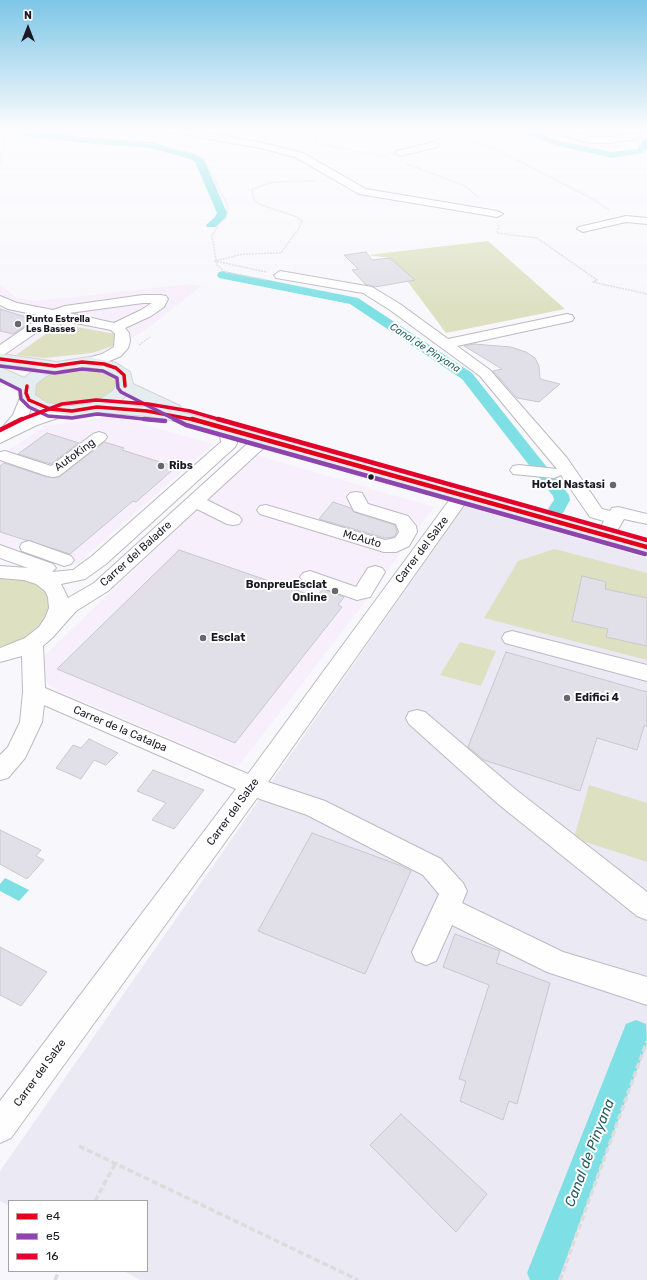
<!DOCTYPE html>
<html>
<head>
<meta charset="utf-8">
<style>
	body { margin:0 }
	#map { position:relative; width:647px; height:1280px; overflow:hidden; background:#f8f8fc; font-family:Rubik,sans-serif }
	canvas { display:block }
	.legend { position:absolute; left:8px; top:1200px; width:140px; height:72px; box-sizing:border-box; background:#fff; border:1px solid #a4a3a7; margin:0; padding:5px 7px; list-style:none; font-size:12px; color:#1b1923 }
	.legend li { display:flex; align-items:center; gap:8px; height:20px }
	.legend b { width:20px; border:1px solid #a4a3a7 }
	.north { position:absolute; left:8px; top:8px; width:40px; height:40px; -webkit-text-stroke:3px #fff; paint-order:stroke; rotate:0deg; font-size:11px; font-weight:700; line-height:16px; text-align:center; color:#1b1923 }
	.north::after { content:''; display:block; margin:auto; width:14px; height:18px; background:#1b1923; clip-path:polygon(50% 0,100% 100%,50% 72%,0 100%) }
</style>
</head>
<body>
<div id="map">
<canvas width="647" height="1280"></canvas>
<ul class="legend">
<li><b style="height:5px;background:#e2001a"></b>e4</li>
<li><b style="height:5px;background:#8e44ad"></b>e5</li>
<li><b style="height:5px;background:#e4002b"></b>16</li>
</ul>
<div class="north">N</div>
</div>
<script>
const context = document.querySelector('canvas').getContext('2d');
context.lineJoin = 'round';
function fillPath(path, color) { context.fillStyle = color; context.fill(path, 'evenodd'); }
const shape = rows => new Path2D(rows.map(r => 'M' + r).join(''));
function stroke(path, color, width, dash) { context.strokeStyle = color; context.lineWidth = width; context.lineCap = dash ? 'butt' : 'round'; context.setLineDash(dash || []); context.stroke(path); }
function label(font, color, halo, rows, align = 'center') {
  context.font = font + ' Rubik,sans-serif'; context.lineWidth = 4; context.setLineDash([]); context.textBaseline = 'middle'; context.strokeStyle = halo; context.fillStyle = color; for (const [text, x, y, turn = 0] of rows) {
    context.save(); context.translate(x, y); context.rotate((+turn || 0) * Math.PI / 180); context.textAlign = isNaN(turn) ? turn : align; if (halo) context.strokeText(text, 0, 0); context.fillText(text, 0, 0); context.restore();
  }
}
fillPath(shape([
	[0,284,15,297,36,301,190,284,202,286,144,331,103,354,43,362,0,354],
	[114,416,213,444,76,565,60,565,0,543,0,456,45,426],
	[256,455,434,507,358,611,238,767,58,691,51,687,41,676,42,661,46,654,60,640]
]), '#f7effb');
fillPath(shape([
	[464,506,647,558,647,1280,140,1280,124,1271,147,1271,147,1201,9,1201,9,1206,0,1201,0,1171]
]), '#ebe9f3');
fillPath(shape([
	[488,241,565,309,446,333,390,258,368,255],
	[60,324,116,334,116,345,92,353,44,358,16,355],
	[84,366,110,371,118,379,116,390,95,403,63,407,44,403,35,394,35,384,46,375,63,368],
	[554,549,647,573,647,660,484,618,518,561],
	[0,578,16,578,34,582,41,587,49,598,49,612,40,627,23,639,0,647],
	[460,642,496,651,481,686,440,675],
	[589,785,647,803,647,862,574,838]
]), '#dde1c1');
fillPath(shape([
	[5,878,29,890,19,901,0,891,0,884]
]), '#7ee0e4');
fillPath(shape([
	[4,129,21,129,83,137,151,142,196,155,204,160,227,213,225,219,215,227,207,227,206,225,215,217,217,213,195,162,190,159,150,148,83,143,25,136,4,129],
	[512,129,526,129,560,141,612,152,637,149,644,139,647,138,647,148,643,153,612,158,555,145,512,129],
	[223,271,358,298,472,373,569,495,570,500,563,513,557,514,551,513,548,509,554,500,553,496,462,379,350,304,219,278,217,275,219,272,223,271],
	[636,1020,646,1024,647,1043,561,1273,558,1280,530,1280,527,1273,622,1034,626,1024,636,1020]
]), '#7ee0e4');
const building = shape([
	[366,252,372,260,390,258,415,280,375,287,365,284,352,270,358,269,344,255,366,252],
	[0,309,19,315,36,319,13,334,0,331,0,309],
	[474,344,511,347,526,352,535,358,539,366,540,379,560,384,539,402,517,398,493,371,502,369,464,346,474,344],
	[47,433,79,443,51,464,18,454,47,433],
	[104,442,124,448,122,450,176,467,136,502,133,501,70,554,0,532,0,466,4,463,47,477,59,477,104,442],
	[333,502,351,508,354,512,395,525,397,532,394,537,385,538,319,519,333,502],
	[179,550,316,597,323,589,344,597,338,605,342,607,235,743,57,669,179,550],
	[582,576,606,582,605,589,647,598,647,646,606,637,608,629,572,621,582,576],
	[506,652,647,692,647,726,644,726,637,750,597,738,580,791,484,760,468,747,506,652],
	[89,739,118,753,106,765,94,760,81,779,56,768,73,745,81,748,89,739],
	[153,770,204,790,174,829,152,820,166,803,137,791,153,770],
	[0,830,41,850,36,856,44,860,27,879,0,864,0,830],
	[312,833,399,865,411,871,365,974,258,931,312,833],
	[455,934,500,951,496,963,550,983,517,1104,509,1101,503,1120,460,1101,466,1081,459,1079,489,985,443,967,455,934],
	[0,947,47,972,21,1006,0,995,0,947],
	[401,1114,487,1194,456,1232,370,1145,401,1114]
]);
fillPath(building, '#e1e0e8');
stroke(building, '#c9c8cf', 1);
const minor = shape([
	[165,129,187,129,263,143,303,153,366,189,497,211,503,214,497,217,359,194,295,157,260,148,169,132,165,129],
	[542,129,558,129,589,137,610,137,636,133,641,136,636,139,610,143,589,143,542,129],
	[434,142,439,145,437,147,400,156,395,153,396,151,434,142],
	[626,216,647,218,647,224,626,222,583,232,577,229,579,227,626,216],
	[280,271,372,287,400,304,448,339,567,314,572,315,574,318,572,321,457,346,490,370,567,458,602,509,610,511,612,508,618,507,647,514,647,524,624,519,617,531,610,533,603,531,601,527,604,521,590,517,561,475,554,478,513,474,510,470,513,466,519,465,557,469,480,376,390,310,363,293,276,278,274,275,280,271],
	[143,295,161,295,166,296,168,299,164,307,151,316,125,328,129,333,130,341,128,348,121,356,112,360,89,366,84,365,82,362,84,359,102,354,114,347,115,334,111,330,56,319,5,354,0,355,0,345,42,316,8,309,0,305,0,296,17,303,53,310,65,306,143,295],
	[143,303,152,303,141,310,114,323,69,313,143,303],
	[27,391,32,393,35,396,28,418,64,406,70,408,72,411,70,414,37,425,0,443,0,430,13,415,22,393,27,391],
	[227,424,233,426,235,429,237,443,235,447,106,564,85,579,61,584,68,598,94,583,246,445,259,439,271,437,277,439,279,442,277,445,264,448,258,453,207,500,239,516,242,520,239,524,233,525,227,524,197,509,108,591,76,611,53,637,43,646,45,688,248,774,456,491,462,490,468,491,471,495,268,782,325,801,441,859,463,883,467,891,462,903,563,952,647,977,647,1005,547,972,452,925,436,961,426,965,416,961,412,952,439,894,423,875,307,815,257,798,11,1138,0,1143,0,1101,236,789,44,705,42,722,25,758,8,778,0,780,0,755,8,747,20,722,23,692,22,656,0,662,0,648,25,638,39,627,45,618,49,608,48,597,45,591,36,584,24,580,0,578,0,566,28,568,0,558,0,545,53,564,56,568,52,572,73,570,92,556,221,442,219,429,221,426,227,424],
	[99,432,105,434,107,437,105,440,59,476,53,477,47,476,0,460,0,452,5,451,51,466,93,434,99,432],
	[356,492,362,493,368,504,408,516,416,526,417,532,409,546,396,552,384,552,260,514,257,510,260,506,266,505,385,540,395,538,399,532,396,524,354,511,347,497,350,493,356,492],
	[29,541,71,556,74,560,71,564,64,566,22,551,20,547,22,543,29,541],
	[375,566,382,568,385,572,370,597,357,600,303,581,300,577,303,573,310,571,356,587,368,568,375,566],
	[512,631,647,665,647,681,505,643,502,638,505,633,512,631],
	[417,710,425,712,515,789,647,892,647,920,637,916,497,803,409,724,406,718,409,712,417,710]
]);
const major = shape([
	[0,354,57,362,89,357,116,363,130,372,133,384,180,406,182,410,181,412,647,541,647,553,187,423,147,416,97,412,72,416,37,410,27,405,21,399,19,396,19,388,0,378,0,367,24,378,37,368,0,364,0,354],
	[89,367,106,370,117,377,118,382,113,391,93,403,72,406,47,403,35,395,36,384,48,375,64,369,89,367],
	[128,394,156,408,117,404,128,394]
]);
stroke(minor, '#bbbac1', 2);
stroke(major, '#d4d3d7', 2);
stroke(shape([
	[21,129,146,143,192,153,203,158,227,204,227,216,218,225,212,236,217,265,225,272,267,280],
	[337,129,314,140,316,143,387,157],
	[0,134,4,137,5,143,0,163],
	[446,141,460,137,496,149,593,199,609,210],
	[407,164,465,186,479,198],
	[499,225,497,233,537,238,597,280,593,282,647,294],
	[266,272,215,261,243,254,281,253,299,228,302,221,297,217,259,204,254,200,252,189,273,182,317,181],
	[139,345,150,337]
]), '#dcdcdd', 1.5, [2, 1]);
stroke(shape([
	[79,1146,358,1280],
	[95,1201,115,1164],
	[55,1280,59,1271],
	[560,1280,647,1041]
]), '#dcdcdd', 3.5, [6, 3]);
fillPath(minor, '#fefeff');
fillPath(major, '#e5edf0');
stroke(shape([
	[0,359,55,366,82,362,104,364,116,368,124,375,125,386],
	[27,386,26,393,29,400,50,409,72,411,97,407,147,411,195,420]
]), '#e2001a', 3.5);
stroke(shape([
	[192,419,647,547]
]), '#e2001a', 4.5);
stroke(shape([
	[0,366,55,373,82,369,103,371,117,378,118,388,121,392,176,420],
	[0,380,20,390,21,399,29,407,48,416,72,418,97,414,153,420]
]), '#8e44ad', 3.5);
stroke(shape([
	[144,419,165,421],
	[174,419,186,425,645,554]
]), '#8e44ad', 4.5);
stroke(shape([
	[20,420,62,404,96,400,148,404,190,411,221,420]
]), '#e4002b', 3.5);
stroke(shape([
	[218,419,647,540],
	[0,430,22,419]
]), '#e4002b', 4.5);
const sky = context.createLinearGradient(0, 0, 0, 308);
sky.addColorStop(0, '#7dc6e6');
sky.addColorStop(0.42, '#fcfcfe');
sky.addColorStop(1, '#fcfcfe00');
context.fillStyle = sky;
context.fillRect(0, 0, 647, 308);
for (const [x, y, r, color] of [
	[18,324,4,"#68676f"],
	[161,466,4,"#68676f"],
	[371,477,3.5,"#1b1923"],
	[613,485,4,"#68676f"],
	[335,591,4,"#68676f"],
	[203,638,4,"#68676f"],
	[567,698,4,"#68676f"]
]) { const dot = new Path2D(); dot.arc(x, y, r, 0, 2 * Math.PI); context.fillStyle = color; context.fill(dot); stroke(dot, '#fff', 1.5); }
label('bold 9px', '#1b1923', '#fff', [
	["Punto Estrella",26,319],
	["Les Basses",26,329]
], 'left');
label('italic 10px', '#275f61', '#fff', [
	["Canal de Pinyana",425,348,33]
]);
label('11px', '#1b1923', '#fff', [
	["AutoKing",75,455,-36],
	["McAuto",362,539,16],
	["Carrer del Salze",422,550,-53],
	["Carrer del Baladre",136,554,-42],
	["Carrer de la Catalpa",120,729,23],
	["Carrer del Salze",233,812,-54],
	["Carrer del Salze",40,1073,-54]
]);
label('bold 11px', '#1b1923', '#fff', [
	["Ribs",169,466],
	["Hotel Nastasi",605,485,"right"],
	["BonpreuEsclat",327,585,"right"],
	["Online",327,598,"right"],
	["Esclat",211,638],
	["Edifici 4",575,698]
], 'left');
label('italic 14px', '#275f61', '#fff', [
	["Canal de Pinyana",590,1153,-69]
]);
</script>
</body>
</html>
